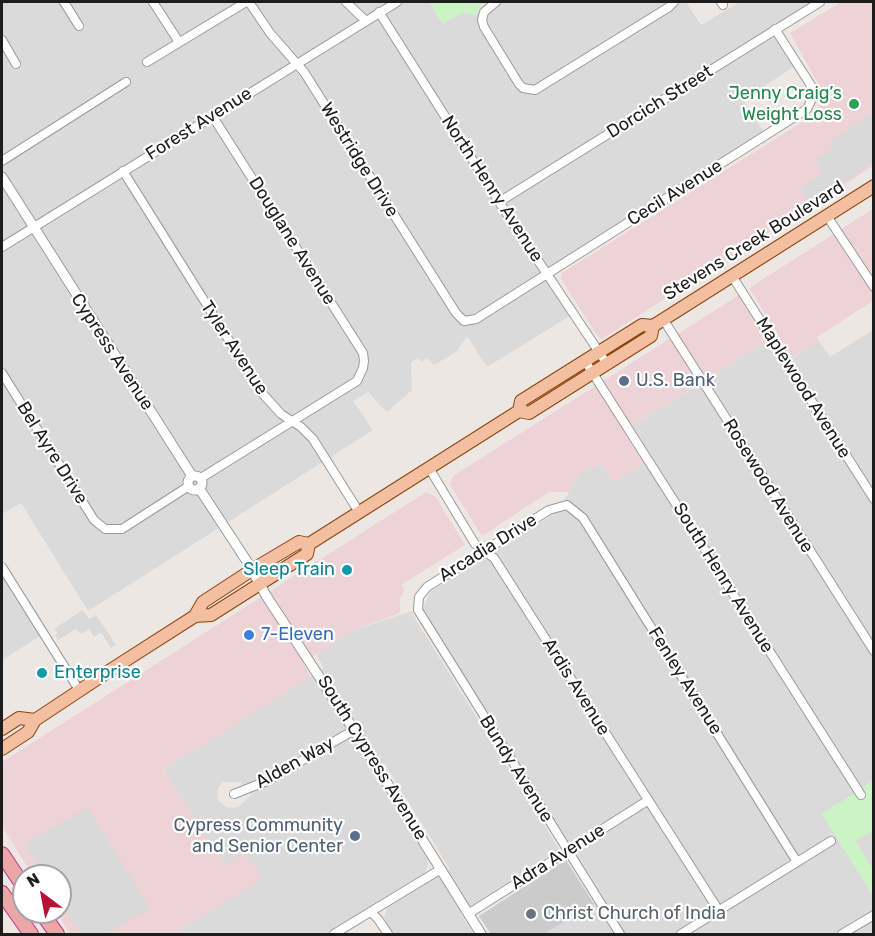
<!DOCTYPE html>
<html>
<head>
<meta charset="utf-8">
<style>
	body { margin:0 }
	#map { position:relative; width:875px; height:936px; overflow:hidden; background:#ede7e3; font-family:Rubik,sans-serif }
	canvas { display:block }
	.frame { position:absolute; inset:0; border:3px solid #1d1d1d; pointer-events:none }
	.north { position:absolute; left:12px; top:864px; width:60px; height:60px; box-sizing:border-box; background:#fff; border:2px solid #a5a5a5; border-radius:50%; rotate:328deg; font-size:16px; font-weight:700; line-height:24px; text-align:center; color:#1d1d1d }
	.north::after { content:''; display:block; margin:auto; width:21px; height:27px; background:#b91035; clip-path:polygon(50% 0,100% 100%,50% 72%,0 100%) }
</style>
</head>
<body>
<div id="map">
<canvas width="875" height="936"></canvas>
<div class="frame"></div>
<div class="north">N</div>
</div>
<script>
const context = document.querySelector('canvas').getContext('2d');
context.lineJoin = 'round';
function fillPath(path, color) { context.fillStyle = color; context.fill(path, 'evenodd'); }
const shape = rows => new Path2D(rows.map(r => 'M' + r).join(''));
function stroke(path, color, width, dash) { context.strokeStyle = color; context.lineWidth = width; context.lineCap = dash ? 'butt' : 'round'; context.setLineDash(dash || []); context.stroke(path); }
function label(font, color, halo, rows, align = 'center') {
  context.font = font + ' Rubik,sans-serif'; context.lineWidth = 4.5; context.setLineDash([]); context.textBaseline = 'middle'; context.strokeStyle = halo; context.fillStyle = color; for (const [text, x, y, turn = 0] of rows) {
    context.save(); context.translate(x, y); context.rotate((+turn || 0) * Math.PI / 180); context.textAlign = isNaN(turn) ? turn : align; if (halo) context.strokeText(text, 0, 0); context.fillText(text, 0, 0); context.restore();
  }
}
fillPath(shape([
	[2,2,429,2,443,24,463,12,476,15,486,2,686,2,701,25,740,2,809,2,811,5,773,30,795,66,743,100,765,134,545,270,573,314,487,367,467,336,456,352,434,365,427,358,421,362,418,358,411,362,412,390,387,412,368,392,353,401,373,430,88,611,21,503,2,514],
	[873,330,873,782,822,814,873,895,873,934,544,934,604,897,425,614,423,608,430,592,557,512,582,471,602,465,614,483,653,458,632,425,707,380,767,340,782,363,819,341,830,357],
	[2,574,40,636,2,660],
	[412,611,414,617,559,849,460,913,474,934,393,934,384,919,387,908,450,869,384,763,372,772,428,859,426,872,325,934,173,934,262,879,224,865,163,770,324,668,316,654,354,630],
	[222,782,240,782,252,794,238,807,228,808,218,800,217,790],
	[873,830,873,870,855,841]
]), '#dbdada');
fillPath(shape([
	[841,2,873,2,873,166,602,339,598,337,561,279,562,273,815,114,820,102,817,82,790,33],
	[873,209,873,301,817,337,819,341,792,357,749,288],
	[739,295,767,340,707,380,623,430,644,464,614,483,602,465,582,471,569,492,549,492,482,536,450,485,453,476],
	[426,492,435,496,465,545,401,585,405,589,400,599,400,613,354,630,303,663,311,677,163,770,224,865,245,853,263,879,173,934,70,934,56,912,60,912,60,876,33,876,2,826,2,762]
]), '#edd3d8');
fillPath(shape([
	[566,860,594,904,544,934,491,934,479,916]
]), '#cbcbcb');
fillPath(shape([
	[429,2,486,2,479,8,476,15,463,12,443,24],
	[873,781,873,830,855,841,873,870,873,895,822,814]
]), '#caf4c3');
fillPath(shape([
	[873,113,873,163,810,204,800,188,824,173,816,160,834,147,831,140],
	[83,610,89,619,96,615,116,645,111,648,101,632,94,637,89,629,81,634,76,629,58,640,55,635,58,633,54,629],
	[87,807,150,908,107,934,80,934,60,902,60,876,44,876,25,845]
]), '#d9d9d9');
const minor = shape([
	[64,2,79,26],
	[153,2,179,42],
	[249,2,270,33,304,72,456,313,464,321,476,319,807,109,813,97,812,87,775,29],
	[346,2,366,21],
	[496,2,484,12,482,20,484,27,519,84,523,88,535,90,669,7,674,2],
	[721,2,723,5],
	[379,12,503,208,607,364],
	[2,40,16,64],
	[147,62,246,2],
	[2,161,126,82],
	[123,171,262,393,281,414,301,427,313,439,359,512],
	[499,202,820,2],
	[827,216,874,287],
	[2,247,397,2],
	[732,276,874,499],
	[663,319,874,651],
	[585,361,861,795],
	[2,373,94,520,105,529,122,529,189,486],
	[429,468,475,544,494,558,719,911],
	[201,478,357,381,363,368,364,361,363,353,213,117],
	[2,567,79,690],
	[234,794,267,781,354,730],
	[371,912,378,919,388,934],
	[468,914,647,801],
	[334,934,441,869],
	[620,934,418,610,419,597,427,587,549,510,567,505,583,518,797,862],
	[681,934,831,841],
	[842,934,874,915]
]);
const tertiary = shape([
	[2,177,192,476],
	'188 483a7 7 0 1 1 14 0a7 7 0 1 1-14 0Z',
	[199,488,246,560,267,597,354,730,481,934]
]);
const primary = shape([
	[519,411,529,413,605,365,651,336,653,326],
	[195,616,203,602,252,570,299,542,309,544,519,411,521,401,564,374,642,325,653,326,874,186],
	[2,729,19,718,35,720],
	[2,749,28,732,35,720,109,671,195,616,211,615,307,554,309,544]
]);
const trunk = shape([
	[2,854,24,887],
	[2,893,31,934],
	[41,912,57,934]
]);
stroke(minor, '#9a9a9a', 10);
stroke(tertiary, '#9a9a9a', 11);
stroke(primary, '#89440c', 14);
stroke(trunk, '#ca3187', 16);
stroke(minor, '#fff', 8);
stroke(tertiary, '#fff', 9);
stroke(primary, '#f4bea1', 12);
stroke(trunk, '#eaa7a8', 14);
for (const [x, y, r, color] of [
	[854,104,6,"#2e9e5b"],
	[624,381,6,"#5c6f8a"],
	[347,570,6,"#0f9aa8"],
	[249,635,6,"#3f7fe0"],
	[42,673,6,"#0f9aa8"],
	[355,836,6,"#5c6f8a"],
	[531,914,6,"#6b7280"]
]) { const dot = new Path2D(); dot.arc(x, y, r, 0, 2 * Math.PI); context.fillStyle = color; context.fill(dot); stroke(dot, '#fff', 2); }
label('18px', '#27864d', '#fff', [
	["Jenny Craig’s",842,94],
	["Weight Loss",842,115]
], 'right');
label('18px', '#1d1d1d', '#fff', [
	["Dorcich Street",660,102,-32],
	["Forest Avenue",199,124,-32],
	["Westridge Drive",359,160,58],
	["North Henry Avenue",492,189,57],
	["Cecil Avenue",675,193,-32],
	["Douglane Avenue",292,241,58],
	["Stevens Creek Boulevard",754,241,-32],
	["Tyler Avenue",234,348,57],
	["Cypress Avenue",112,352,57],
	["Maplewood Avenue",803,388,58],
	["Bel Ayre Drive",52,453,58],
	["Rosewood Avenue",768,486,58],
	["Arcadia Drive",488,548,-32],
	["South Henry Avenue",723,578,58],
	["Fenley Avenue",685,681,58],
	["Ardis Avenue",576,687,58],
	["South Cypress Avenue",372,758,58],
	["Alden Way",295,763,-29],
	["Bundy Avenue",516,769,58],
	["Adra Avenue",558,857,-32]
]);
label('18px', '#4e5e75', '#fff', [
	["U.S. Bank",636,381],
	["Cypress Community",343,826,"right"],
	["and Senior Center",343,847,"right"]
], 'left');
label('18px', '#0d838f', '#fff', [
	["Sleep Train",335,570],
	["Enterprise",54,673,"left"]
], 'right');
label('18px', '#366cbe', '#fff', [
	["7-Eleven",261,635]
], 'left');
label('18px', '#5b616d', '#fff', [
	["Christ Church of India",543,914]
], 'left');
</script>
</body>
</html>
